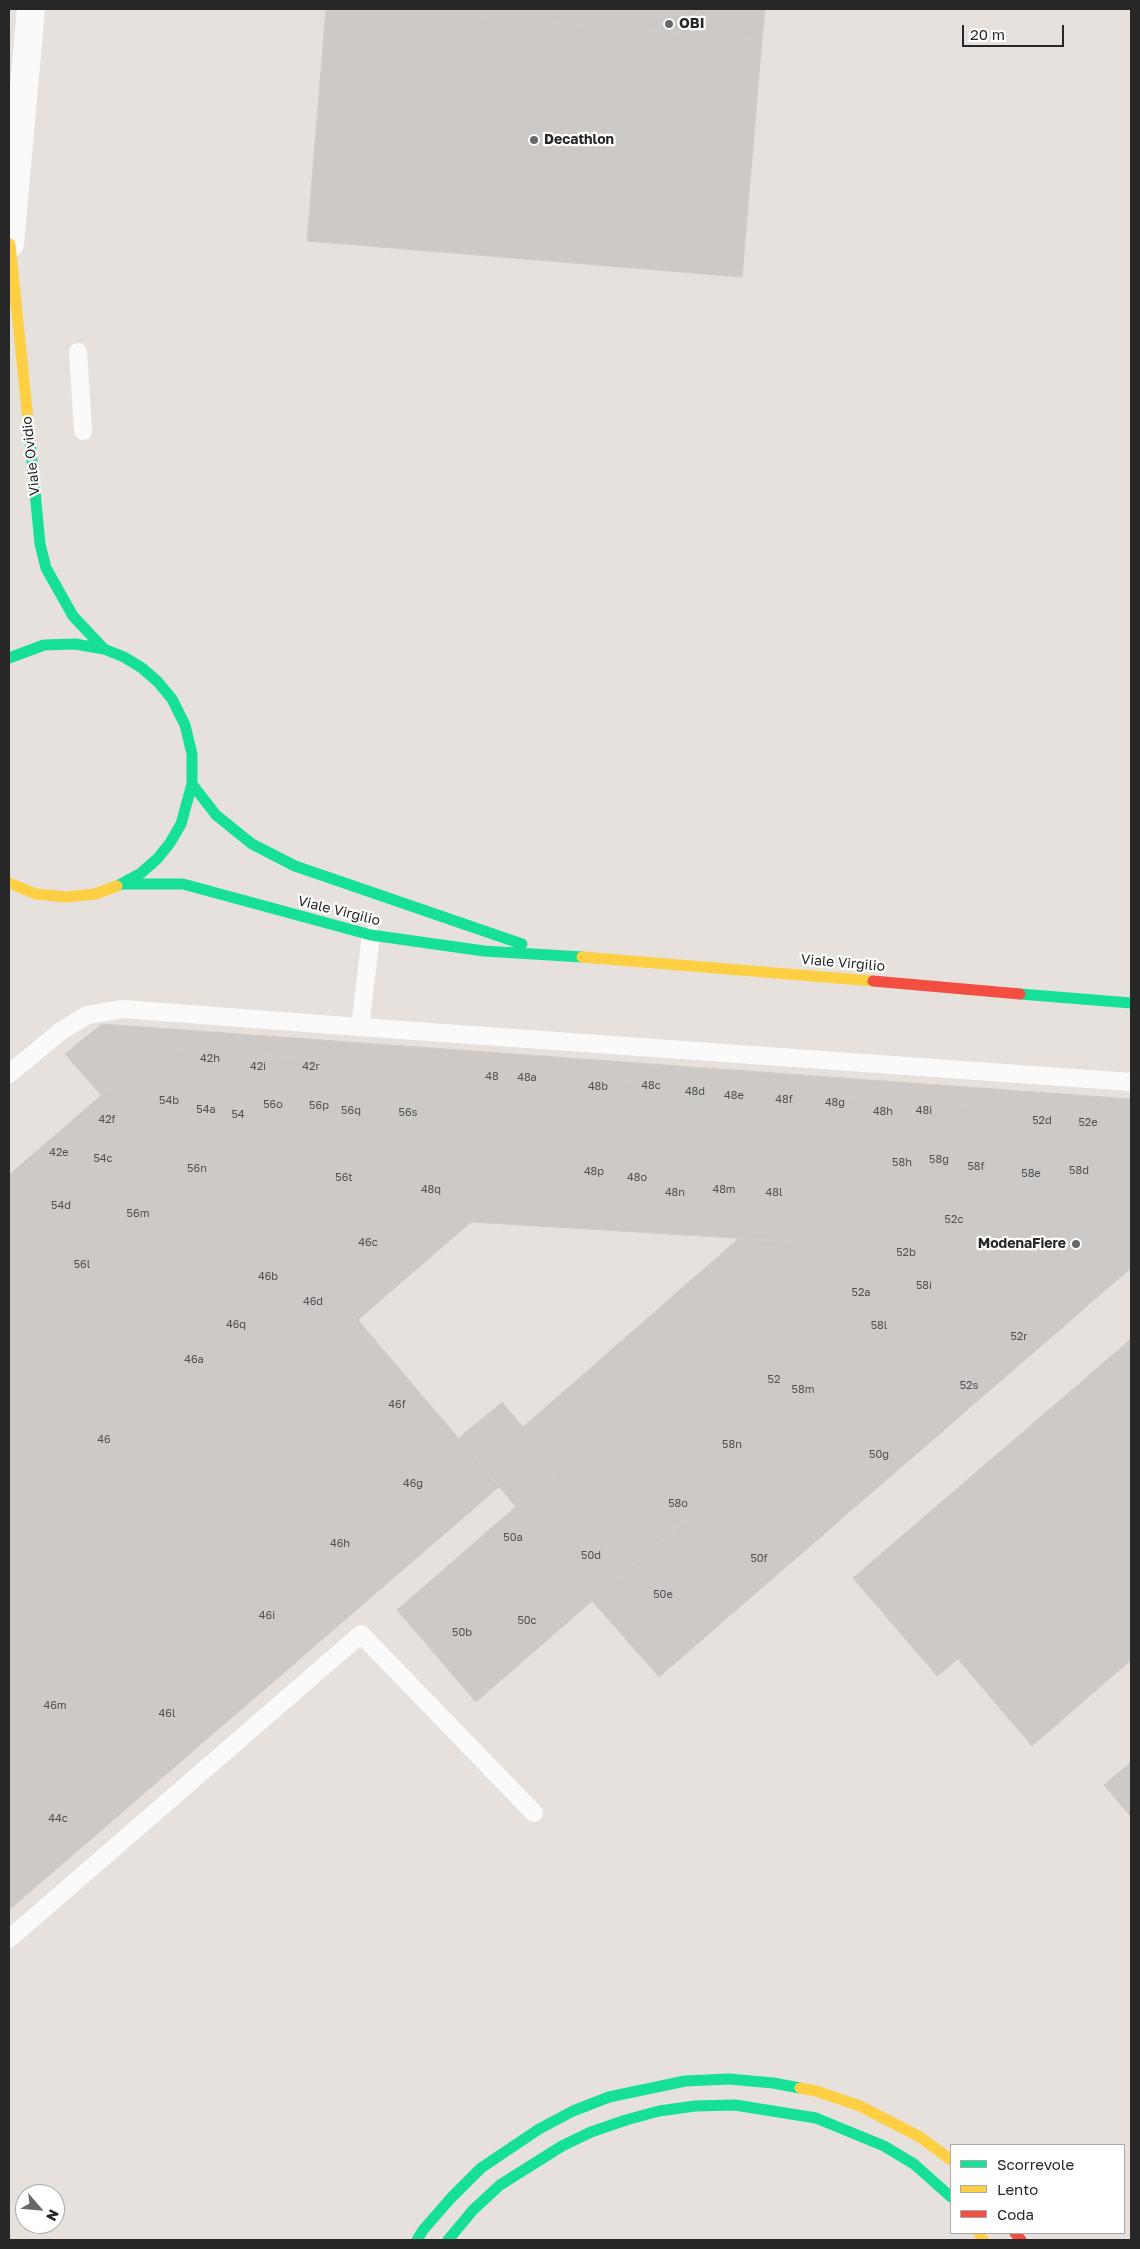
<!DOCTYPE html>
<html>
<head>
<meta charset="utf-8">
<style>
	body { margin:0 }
	#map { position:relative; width:1140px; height:2249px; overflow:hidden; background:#e6e1dc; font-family:"Golos Text",sans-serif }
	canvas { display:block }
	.frame { position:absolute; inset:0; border:10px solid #272727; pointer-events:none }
	.legend { position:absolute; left:950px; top:2144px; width:175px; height:90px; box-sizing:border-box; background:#fff; border:1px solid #a9a9a9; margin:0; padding:6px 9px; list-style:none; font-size:15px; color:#272727 }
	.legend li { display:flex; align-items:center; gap:10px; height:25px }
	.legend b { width:25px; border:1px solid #a9a9a9 }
	.north { position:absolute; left:15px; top:2184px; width:50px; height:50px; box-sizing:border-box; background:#fff; border:1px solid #a9a9a9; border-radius:50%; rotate:117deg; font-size:14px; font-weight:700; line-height:20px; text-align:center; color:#272727 }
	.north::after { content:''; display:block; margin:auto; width:18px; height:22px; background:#6a6866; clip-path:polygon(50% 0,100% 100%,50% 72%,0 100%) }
	.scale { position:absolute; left:962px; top:25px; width:102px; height:22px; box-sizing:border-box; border:2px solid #272727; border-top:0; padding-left:6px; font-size:15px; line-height:18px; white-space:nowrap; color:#272727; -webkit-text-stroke:4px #fff; paint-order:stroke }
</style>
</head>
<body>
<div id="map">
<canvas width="1140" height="2249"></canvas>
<div class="frame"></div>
<ul class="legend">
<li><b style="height:6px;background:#16e098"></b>Scorrevole</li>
<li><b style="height:6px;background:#ffcf43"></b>Lento</li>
<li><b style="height:6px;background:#f24e42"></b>Coda</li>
</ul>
<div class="north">N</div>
<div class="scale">20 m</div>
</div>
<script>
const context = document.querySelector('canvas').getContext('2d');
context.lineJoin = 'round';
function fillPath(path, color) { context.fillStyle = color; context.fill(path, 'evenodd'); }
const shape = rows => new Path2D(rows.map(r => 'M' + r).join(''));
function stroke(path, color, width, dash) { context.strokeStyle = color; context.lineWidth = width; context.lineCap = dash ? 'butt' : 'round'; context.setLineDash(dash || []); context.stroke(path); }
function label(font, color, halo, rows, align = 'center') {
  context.font = font + ' "Golos Text",sans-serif'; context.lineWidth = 4.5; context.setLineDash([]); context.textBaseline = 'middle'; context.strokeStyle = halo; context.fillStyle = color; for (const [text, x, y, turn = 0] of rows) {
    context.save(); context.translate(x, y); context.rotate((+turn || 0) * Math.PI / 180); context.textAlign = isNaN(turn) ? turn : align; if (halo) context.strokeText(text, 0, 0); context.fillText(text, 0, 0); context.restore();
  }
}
const building = shape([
	[326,9,386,9,762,40,742,277,307,241,326,9],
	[386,9,765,9,762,40,386,9],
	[102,1024,1131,1099,1131,1117,445,1068,9,1443,9,1375,370,1063,157,1047,101,1095,65,1054,102,1024],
	[157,1047,370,1063,9,1375,9,1175,157,1047],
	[445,1068,1131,1117,1131,1268,659,1677,592,1601,708,1499,621,1400,800,1242,471,1222,9,1622,9,1443,445,1068],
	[738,1239,800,1242,621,1400,708,1499,669,1534,590,1442,516,1507,459,1438,502,1402,523,1427,738,1239],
	[358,1320,425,1399,9,1758,9,1622,358,1320],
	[1131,1339,1131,1660,1032,1746,958,1659,937,1676,853,1578,1131,1339],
	[425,1399,500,1486,9,1910,9,1758,425,1399],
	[590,1442,669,1534,476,1702,397,1610,590,1442],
	[1131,1762,1131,1817,1104,1785,1131,1762]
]);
fillPath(building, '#ccc9c6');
stroke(building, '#d0cdc9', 1);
stroke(shape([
	[78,352,83,431],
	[360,1027,1131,1082],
	[9,1074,61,1031,87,1015,123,1009,360,1027,371,935],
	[9,1939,361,1634,534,1813]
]), '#fbfafa', 18);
stroke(shape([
	[10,244,31,9]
]), '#fbfafa', 28);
stroke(shape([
	[29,430,40,544,46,568,73,616,104,649],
	[9,658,44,645,75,644,104,649,124,657,142,668,158,682,172,699,185,725,192,754,192,784,181,824,170,843,157,859,141,873,117,886],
	[192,784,216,815,252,844,295,866,522,944],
	[123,884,183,884,371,935,484,951,582,957],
	[1020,994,1131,1003],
	[417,2240,423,2230,451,2198,481,2168,539,2129,573,2111,609,2097,685,2081,729,2079,773,2083,800,2088],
	[448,2240,473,2210,500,2185,562,2146,591,2132,626,2120,659,2111,695,2106,735,2105,816,2118,884,2146,914,2164,951,2197]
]), '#16e098', 11);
stroke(shape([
	[10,244,29,430],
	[9,883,36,894,66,897,95,894,117,886],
	[582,957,873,981],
	[800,2088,816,2091,860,2106,920,2137,951,2160],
	[979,2233,983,2240]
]), '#ffcf43', 11);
stroke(shape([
	[873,981,1020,994],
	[1015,2233,1021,2240]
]), '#f24e42', 11);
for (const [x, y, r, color] of [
	[669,24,5,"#6a6866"],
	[534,140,5,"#6a6866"],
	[1076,1244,5,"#6a6866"]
]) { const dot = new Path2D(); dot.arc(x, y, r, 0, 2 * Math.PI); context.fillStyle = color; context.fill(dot); stroke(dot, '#fff', 2); }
label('11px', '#515050', null, [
	["42h",210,1059],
	["42i",258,1067],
	["42r",311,1067],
	["48",492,1077],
	["48a",527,1078],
	["48c",651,1086],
	["48b",598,1087],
	["48d",695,1092],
	["48e",734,1096],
	["48f",784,1100],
	["54b",169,1101],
	["48g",835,1103],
	["56o",273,1105],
	["56p",319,1106],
	["54a",206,1110],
	["56q",351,1111],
	["48i",924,1111],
	["48h",883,1112],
	["56s",408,1113],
	["54",238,1115],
	["42f",107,1120],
	["52d",1042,1121],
	["52e",1088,1123],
	["42e",59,1153],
	["54c",103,1159],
	["58g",939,1160],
	["58h",902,1163],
	["58f",976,1167],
	["56n",197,1169],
	["58d",1079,1171],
	["48p",594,1172],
	["58e",1031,1174],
	["56t",344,1178],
	["48o",637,1178],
	["48q",431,1190],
	["48m",724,1190],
	["48n",675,1193],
	["48l",774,1193],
	["54d",61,1206],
	["56m",138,1214],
	["52c",954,1220],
	["46c",368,1243],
	["52b",906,1253],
	["56l",82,1265],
	["46b",268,1277],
	["58i",924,1286],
	["52a",861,1293],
	["46d",313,1302],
	["46q",236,1325],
	["58l",879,1326],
	["52r",1019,1337],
	["46a",194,1360],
	["52",774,1380],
	["52s",969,1386],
	["58m",803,1390],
	["46f",397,1405],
	["46",104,1440],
	["58n",732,1445],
	["50g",879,1455],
	["46g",413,1484],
	["58o",678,1504],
	["50a",513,1538],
	["46h",340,1544],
	["50d",591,1556],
	["50f",759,1559],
	["50e",663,1595],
	["46i",267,1616],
	["50c",527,1621],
	["50b",462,1633],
	["46m",55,1706],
	["46l",167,1714],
	["44c",58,1819]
]);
label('bold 14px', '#272727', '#fff', [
	["OBI",679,24],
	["Decathlon",544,140],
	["ModenaFiere",1066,1244,"right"]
], 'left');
label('14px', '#272727', '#fff', [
	["Viale Ovidio",31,456,-96],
	["Viale Virgilio",339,911,14],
	["Viale Virgilio",843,963,5]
]);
</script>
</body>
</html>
